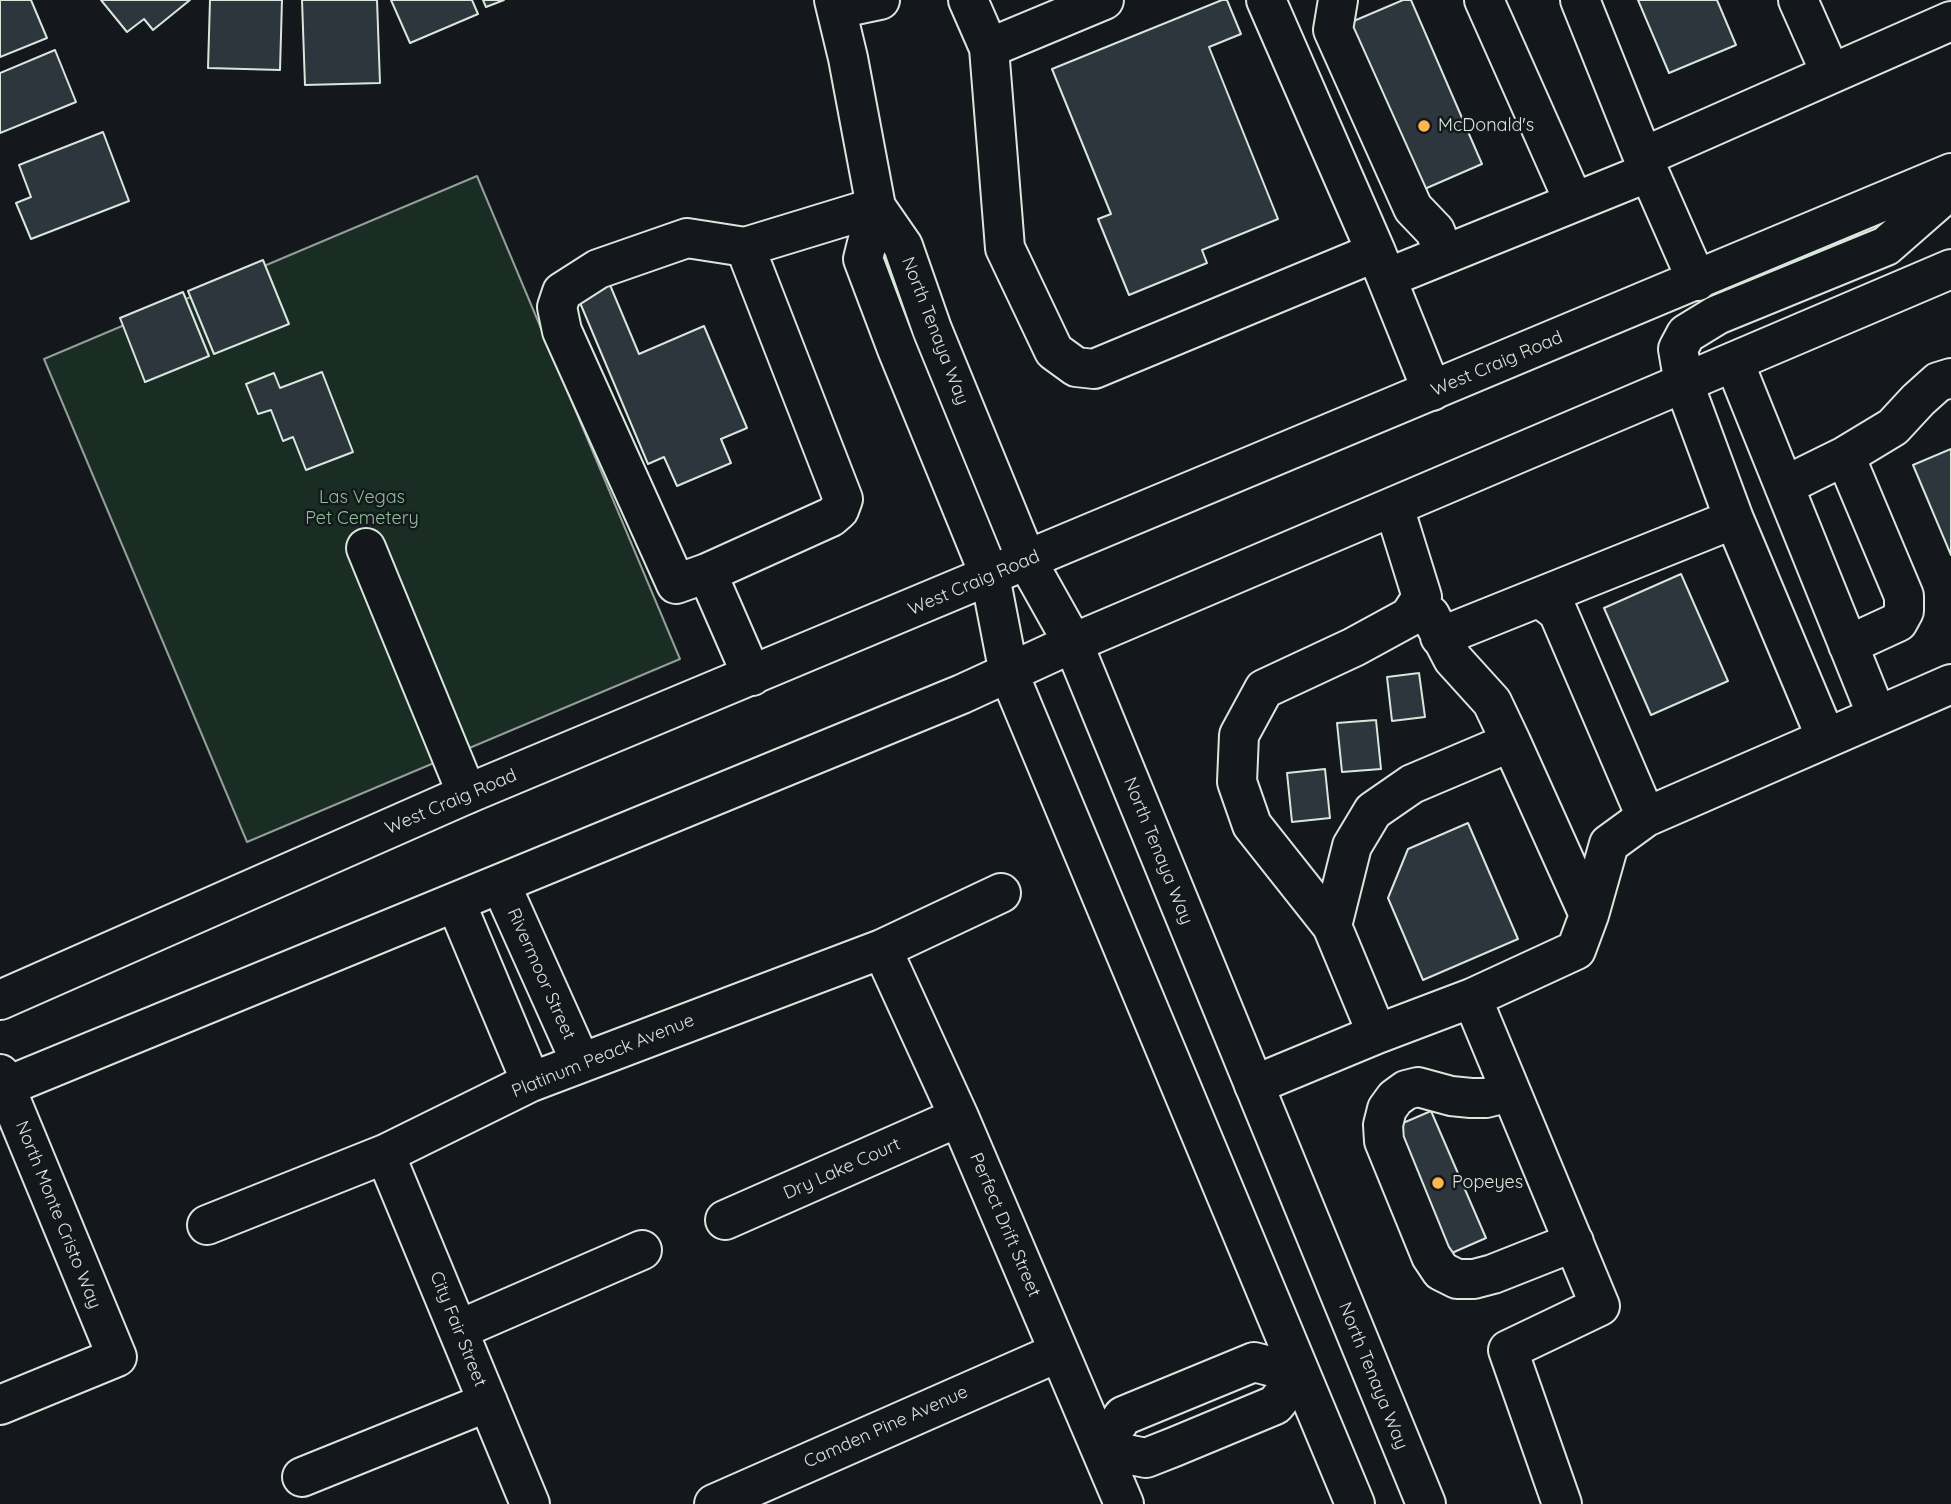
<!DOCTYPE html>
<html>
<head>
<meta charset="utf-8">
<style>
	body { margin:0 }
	canvas { display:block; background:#14181c }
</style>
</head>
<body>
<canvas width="1951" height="1504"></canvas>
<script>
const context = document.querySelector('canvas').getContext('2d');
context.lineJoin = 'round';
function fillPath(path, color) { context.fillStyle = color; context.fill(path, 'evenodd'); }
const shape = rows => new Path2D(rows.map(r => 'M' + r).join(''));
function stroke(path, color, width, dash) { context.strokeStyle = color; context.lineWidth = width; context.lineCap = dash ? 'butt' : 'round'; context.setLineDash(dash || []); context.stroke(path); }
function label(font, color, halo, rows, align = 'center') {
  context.font = font + ' Quicksand,sans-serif'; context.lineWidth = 5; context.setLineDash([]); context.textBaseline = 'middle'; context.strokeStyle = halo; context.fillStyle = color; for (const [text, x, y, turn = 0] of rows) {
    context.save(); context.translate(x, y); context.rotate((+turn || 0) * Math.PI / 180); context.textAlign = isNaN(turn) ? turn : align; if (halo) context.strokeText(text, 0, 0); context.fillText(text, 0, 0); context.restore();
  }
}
const green = shape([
	[477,176,680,659,247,842,44,359,477,176]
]);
fillPath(green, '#1a2d24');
stroke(green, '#939e99', 2);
const building = shape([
	[0,0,31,0,47,38,0,57,0,0],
	[101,0,190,0,153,30,144,19,127,32,101,0],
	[210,0,282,0,280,70,208,68,210,0],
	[302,0,377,0,380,83,305,85,302,0],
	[391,0,472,0,478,14,410,43,391,0],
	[483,0,504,0,486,7,483,0],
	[1222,0,1227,0,1241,34,1209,47,1278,219,1202,250,1207,263,1129,295,1098,219,1111,214,1052,69,1222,0],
	[1403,0,1411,0,1482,164,1413,194,1342,26,1403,0],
	[1638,0,1717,0,1736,45,1669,73,1638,0],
	[55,50,76,102,0,133,0,73,55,50],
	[103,132,129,201,31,239,16,203,31,197,19,165,103,132],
	[263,260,289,324,214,354,188,291,263,260],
	[610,285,639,354,704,326,747,428,721,439,731,463,677,486,664,457,648,464,578,298,610,285],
	[183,292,209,356,145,382,120,318,183,292],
	[322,372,353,452,306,470,293,437,283,441,271,410,258,414,246,384,274,373,280,388,322,372],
	[1951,449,1951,555,1913,465,1951,449],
	[1681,574,1728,681,1651,715,1604,608,1681,574],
	[1419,673,1425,717,1392,721,1387,677,1419,673],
	[1376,720,1381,769,1342,772,1337,723,1376,720],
	[1325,769,1330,818,1292,822,1287,773,1325,769],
	[1468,823,1518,939,1423,980,1388,898,1408,849,1468,823],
	[1431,1111,1486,1238,1445,1256,1389,1129,1431,1111]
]);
fillPath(building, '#2c363c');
stroke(building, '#d8e6dc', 2);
const minor = shape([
	[968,0,989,48,1104,0],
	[1266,0,1376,252,1432,391],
	[1338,0,1333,30,1413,208,1435,231,1444,254],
	[1484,0,1574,202],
	[1580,0,1649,172,1697,281],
	[1798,0,1830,72],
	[837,9,880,0],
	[989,48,1005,248,1054,351,1076,367,1094,369,1376,252],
	[1643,157,1951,21],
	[1387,278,1649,172],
	[1734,362,1877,716],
	[1684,384,1734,519,1826,738],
	[1845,456,1893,427,1918,400,1938,382,1951,378],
	[1784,486,1845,456,1904,596,1904,611,1898,622,1848,645],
	[366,548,467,794],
	[707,573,676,584,562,331,557,307,562,292,598,269,687,238,745,247],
	[1539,597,1558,612,1646,817],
	[1430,615,1453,659,1492,702,1511,742],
	[1440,637,1734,519],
	[752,676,707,573,831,517,839,510,843,499,745,247,876,207],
	[501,885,581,1063],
	[456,903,531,1082],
	[1332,926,1352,846,1373,811,1412,784,1511,742,1589,915],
	[882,949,959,1117,1124,1504],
	[1472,998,1600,1306,1508,1350,1562,1504],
	[1377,1034,1332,926,1252,825,1237,782,1239,735,1264,689,1354,647,1409,617,1422,597,1394,507],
	[0,1074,117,1357,0,1405],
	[1254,1085,1377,1034,1472,998,1576,950,1589,915,1609,844,1646,817,1951,684],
	[1510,1092,1486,1098,1471,1098,1451,1096,1418,1087,1406,1090,1395,1098,1387,1109,1383,1125,1384,1141,1431,1256,1441,1271,1457,1279,1474,1279,1493,1274,1574,1242],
	[385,1154,530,1504],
	[725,1220,959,1117],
	[207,1225,385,1154,531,1082,882,949,1001,893],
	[458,1330,642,1250],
	[1254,1362,1300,1374,1275,1405,1174,1447,1146,1458,1101,1449,1123,1416,1254,1362],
	[302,1477,488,1402],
	[714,1504,1059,1352]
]);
const major = shape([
	[834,0,848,58,876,207,863,259,897,349,990,576,1009,674,1355,1504],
	[876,207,903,246,932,329,1027,561,1073,643,1426,1504],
	[1684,384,1678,349,1686,334,1717,315,1886,246,1951,189],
	[0,1000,467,794,1951,173],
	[0,1089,962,694,1073,643,1951,269]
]);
stroke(minor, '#d8e6dc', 42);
stroke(major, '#d8e6dc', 42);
stroke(minor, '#14181c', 38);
stroke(major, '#14181c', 38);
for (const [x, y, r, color] of [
	[1424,126,7,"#ffb74d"],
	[1438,1183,7,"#ffb74d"]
]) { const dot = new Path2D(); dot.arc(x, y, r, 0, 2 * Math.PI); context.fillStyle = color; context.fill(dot); stroke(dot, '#14181c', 2.5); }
label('18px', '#d8e6dc', '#14181c', [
	["McDonald's",1438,126],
	["Popeyes",1452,1183]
], 'left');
label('18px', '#d8e6dc', '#14181c', [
	["North Tenaya Way",935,331,69],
	["West Craig Road",1497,364,-23],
	["West Craig Road",974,583,-23],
	["West Craig Road",451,802,-23],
	["North Tenaya Way",1158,851,68],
	["Rivermoor Street",541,974,66],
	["Platinum Peack Avenue",603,1056,-22],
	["Dry Lake Court",842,1169,-24],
	["North Monte Cristo Way",58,1215,68],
	["Perfect Drift Street",1005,1225,67],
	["City Fair Street",458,1329,68],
	["North Tenaya Way",1373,1376,68],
	["Camden Pine Avenue",886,1427,-24]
]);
label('18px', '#8ac095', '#14181c', [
	["Las Vegas",362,498],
	["Pet Cemetery",362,519]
]);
</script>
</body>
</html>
